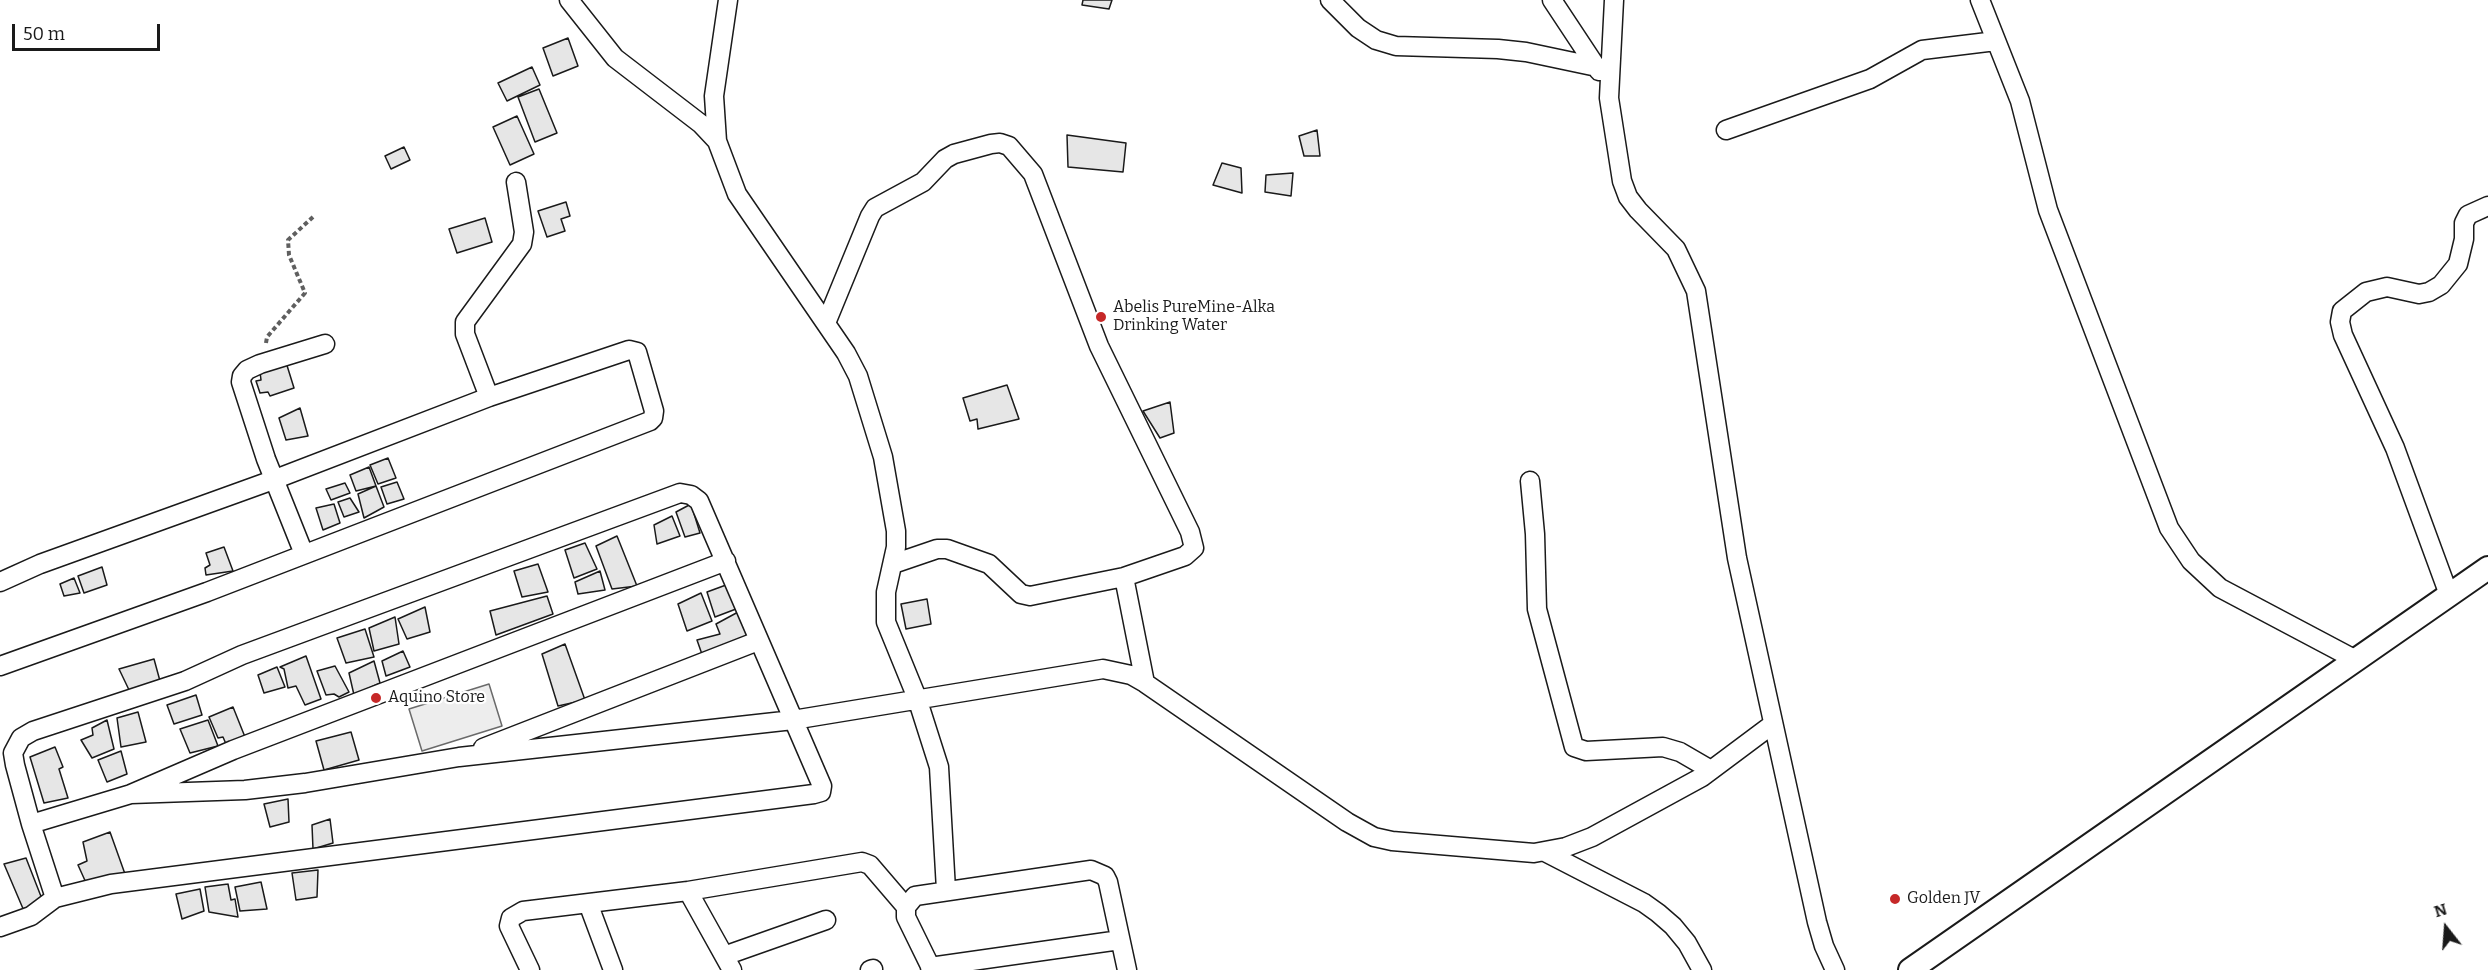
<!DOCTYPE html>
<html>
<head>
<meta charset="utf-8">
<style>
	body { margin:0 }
	#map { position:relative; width:2488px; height:970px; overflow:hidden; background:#fff; font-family:Bitter,serif }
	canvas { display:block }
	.north { position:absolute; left:2416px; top:898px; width:60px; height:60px; -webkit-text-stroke:4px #fff; paint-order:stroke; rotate:343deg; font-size:16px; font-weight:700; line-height:24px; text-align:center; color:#1a1a1a }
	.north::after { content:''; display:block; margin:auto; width:21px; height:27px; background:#1a1a1a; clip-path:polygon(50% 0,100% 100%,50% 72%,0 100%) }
	.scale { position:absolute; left:12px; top:24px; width:148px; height:27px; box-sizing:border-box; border:3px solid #1a1a1a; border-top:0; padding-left:8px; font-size:18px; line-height:21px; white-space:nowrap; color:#1a1a1a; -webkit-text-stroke:4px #fff; paint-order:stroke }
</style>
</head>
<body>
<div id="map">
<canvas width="2488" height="970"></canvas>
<div class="north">N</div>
<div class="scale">50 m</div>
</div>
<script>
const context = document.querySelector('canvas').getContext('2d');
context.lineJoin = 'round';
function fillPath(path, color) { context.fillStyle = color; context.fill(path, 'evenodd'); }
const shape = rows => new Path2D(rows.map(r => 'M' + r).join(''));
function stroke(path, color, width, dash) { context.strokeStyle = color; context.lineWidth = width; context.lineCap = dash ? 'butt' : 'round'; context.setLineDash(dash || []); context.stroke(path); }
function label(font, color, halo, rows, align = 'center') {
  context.font = font + ' Bitter,serif'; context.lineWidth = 4.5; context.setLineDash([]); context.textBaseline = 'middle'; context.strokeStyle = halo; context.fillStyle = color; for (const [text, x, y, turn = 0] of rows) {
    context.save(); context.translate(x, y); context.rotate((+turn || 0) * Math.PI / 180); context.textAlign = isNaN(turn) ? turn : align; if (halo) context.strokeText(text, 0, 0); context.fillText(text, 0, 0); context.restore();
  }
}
const built = shape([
	[489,684,502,726,422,751,409,709,489,684]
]);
fillPath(built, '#ededed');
stroke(built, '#6a6a6a', 1.5);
const building = shape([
	[1083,0,1112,0,1109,9,1082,5,1083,0],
	[568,38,578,66,553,76,543,48,568,38],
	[532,67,540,85,507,101,498,83,532,67],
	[539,89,557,133,535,142,518,97,539,89],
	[517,116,534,154,510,165,493,127,517,116],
	[1317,130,1320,156,1304,156,1299,136,1317,130],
	[1067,135,1126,143,1123,172,1068,167,1067,135],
	[404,147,410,160,391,169,385,156,404,147],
	[1222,163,1241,168,1242,193,1213,185,1222,163],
	[1293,173,1291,196,1265,192,1266,175,1293,173],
	[566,202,570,216,561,219,565,231,547,237,538,211,566,202],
	[485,218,492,242,457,253,449,229,485,218],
	[285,359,294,388,270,396,268,392,260,393,256,381,261,380,260,372,285,359],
	[1007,385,1019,419,978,429,977,419,970,421,963,398,1007,385],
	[1170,402,1174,433,1160,438,1143,411,1170,402],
	[300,408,308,436,286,440,279,418,300,408],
	[388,458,396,478,378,484,370,465,388,458],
	[369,467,376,486,356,491,350,475,369,467],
	[397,482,404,499,387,504,381,487,397,482],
	[345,483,350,493,331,500,326,489,345,483],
	[376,486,384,507,364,518,358,494,376,486],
	[350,498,359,512,344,517,338,502,350,498],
	[334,504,340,523,323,530,316,508,334,504],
	[691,504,700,533,685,537,676,512,691,504],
	[672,516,680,536,657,544,654,525,672,516],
	[617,536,637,586,612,589,596,546,617,536],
	[585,543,597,569,574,578,565,550,585,543],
	[224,547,233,571,206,575,205,568,210,565,206,553,224,547],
	[538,564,548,592,522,597,514,571,538,564],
	[102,567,107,585,84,593,78,576,102,567],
	[600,571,605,590,578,594,575,582,600,571],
	[74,578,80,593,64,596,60,584,74,578],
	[726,585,736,609,715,617,707,592,726,585],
	[701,593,712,621,687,631,678,604,701,593],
	[547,596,553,614,496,635,490,611,547,596],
	[927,599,931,624,906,629,901,604,927,599],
	[425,607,430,632,407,639,398,619,425,607],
	[740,611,750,639,704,660,697,640,720,634,716,624,740,611],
	[395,617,399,644,374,651,369,628,395,617],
	[365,629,374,657,346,663,337,638,365,629],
	[565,644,585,700,558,706,542,654,565,644],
	[403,651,410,667,386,676,382,661,403,651],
	[306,656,321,699,305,705,296,686,288,688,284,669,280,667,306,656],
	[154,659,160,681,130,692,119,669,154,659],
	[374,661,380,683,354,695,349,673,374,661],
	[335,666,349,692,339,697,334,694,326,695,317,671,335,666],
	[277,667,285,687,264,693,258,675,277,667],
	[196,695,202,715,174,724,167,705,196,695],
	[233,707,245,737,226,744,223,737,218,738,209,717,233,707],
	[138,712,146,742,121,747,117,718,138,712],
	[107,720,114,749,92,758,81,740,93,735,92,728,107,720],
	[208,720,218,746,190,753,180,729,208,720],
	[351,732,359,760,324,770,316,741,351,732],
	[55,747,63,767,59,769,68,798,44,803,30,757,55,747],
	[121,751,127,774,107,782,98,760,121,751],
	[288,799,289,822,270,827,264,804,288,799],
	[330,819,333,843,313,849,312,825,330,819],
	[110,832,125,874,87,885,78,865,87,861,83,842,110,832],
	[26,858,42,899,24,911,4,864,26,858],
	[318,870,317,897,296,900,292,873,318,870],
	[261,882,267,909,240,911,235,887,261,882],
	[228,884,231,900,235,899,238,917,209,912,205,887,228,884],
	[200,889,204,911,182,919,176,894,200,889]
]);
fillPath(building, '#e6e6e6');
stroke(building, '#1a1a1a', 1.5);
const minor = shape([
	[569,0,615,58,701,124,717,141,737,194,846,353,858,376,883,457,896,531,896,547,886,592,886,622,917,698,939,767,946,890],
	[1330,0,1358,28,1376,40,1396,46,1498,49,1526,52,1597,67],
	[1552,0,1599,71],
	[1614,0,1609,98,1622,181,1628,197,1638,210,1676,249,1696,291,1737,558,1817,922,1824,946,1835,970],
	[1980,0,2020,101,2048,210,2169,528,2191,561,2220,588,2356,660],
	[1726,130,1870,79,1922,50,1996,41],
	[717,141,714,96,728,0],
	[826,323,870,216,875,208,923,182,945,159,954,154,991,144,1000,143,1009,146,1033,174,1099,346,1190,532,1194,548,1185,556,1124,577,1030,596,1021,594,989,564,947,549,937,549,893,564],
	[489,397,465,334,465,322,522,244,524,232,516,182],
	[1530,481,1535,534,1537,609,1574,747,1586,751,1663,747,1680,752,1711,770],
	[304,554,266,459,241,382,242,376,247,370,260,364,325,344],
	[1124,577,1145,683],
	[0,582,40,564,273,480,489,397,629,350,637,352,654,411,653,418,650,421,207,592,0,666],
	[2449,595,2395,448,2343,335,2340,322,2342,311,2366,292,2387,287,2419,294,2429,292,2441,285,2458,264,2464,239,2464,223,2468,215,2488,206],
	[483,748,758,641],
	[131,794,245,790,305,783,459,757,793,720,1103,669,1131,675,1145,683,1347,822,1374,837,1392,841,1534,853,1566,847,1592,837,1702,777,1773,724],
	[31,824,131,794,233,750,726,561],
	[1545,852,1644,903,1658,913,1673,926,1687,943,1702,970],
	[688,891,732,970],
	[588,903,613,970],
	[0,927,31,916,55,898,111,884,814,794,821,792,822,786,699,501,691,495,680,493,242,655,185,681,33,731,21,738,13,753,15,765,31,824,55,898],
	[724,956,826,920],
	[930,967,1120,940],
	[530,970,509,926,511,918,523,911,688,891,862,862,870,865,906,907],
	[870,970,873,969],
	[932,970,906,917,906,907,915,896,1091,870,1105,876,1108,882,1127,970]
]);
const tertiary = shape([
	[1910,970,2488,568]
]);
stroke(minor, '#1a1a1a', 21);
stroke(tertiary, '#1a1a1a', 26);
stroke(shape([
	[266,343,267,337,305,293,289,255,288,240,314,216]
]), '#5f5f5f', 4, [4.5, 3]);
stroke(minor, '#fff', 18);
stroke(tertiary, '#fff', 22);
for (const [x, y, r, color] of [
	[1101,317,6,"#c62828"],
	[376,698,6,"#c62828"],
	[1895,899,6,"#c62828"]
]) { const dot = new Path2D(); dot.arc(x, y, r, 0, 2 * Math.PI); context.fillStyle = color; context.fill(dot); stroke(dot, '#fff', 2); }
label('16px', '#1a1a1a', '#fff', [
	["Abelis PureMine-Alka",1113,308],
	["Drinking Water",1113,326],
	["Aquino Store",388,698],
	["Golden JV",1907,899]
], 'left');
</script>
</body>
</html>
